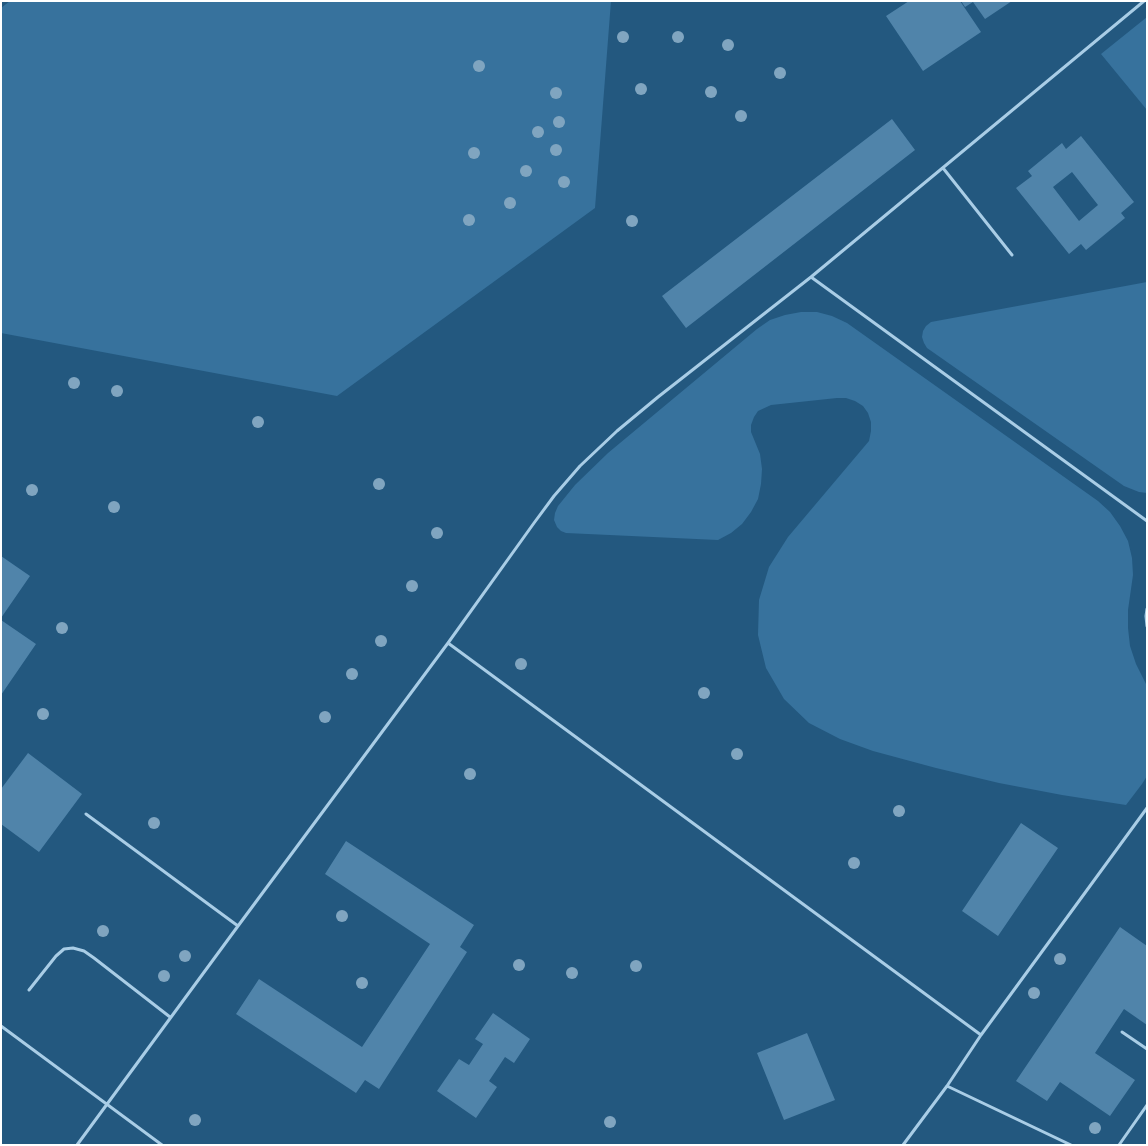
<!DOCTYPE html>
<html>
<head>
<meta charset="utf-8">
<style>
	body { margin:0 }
	#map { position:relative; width:1148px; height:1146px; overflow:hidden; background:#23587f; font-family:"Fira Sans Condensed",sans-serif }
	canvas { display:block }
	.frame { position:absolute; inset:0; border:2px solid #fff; pointer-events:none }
</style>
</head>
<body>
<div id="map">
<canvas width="1148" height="1146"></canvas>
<div class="frame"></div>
</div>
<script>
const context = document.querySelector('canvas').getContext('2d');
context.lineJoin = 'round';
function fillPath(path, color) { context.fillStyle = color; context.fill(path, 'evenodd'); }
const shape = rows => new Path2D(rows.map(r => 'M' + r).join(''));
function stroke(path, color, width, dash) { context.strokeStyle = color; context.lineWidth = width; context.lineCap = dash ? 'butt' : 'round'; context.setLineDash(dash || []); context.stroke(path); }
fillPath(shape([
	[10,1,611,1,595,208,337,396,1,333,1,8],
	[1147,17,1147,110,1101,54],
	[1147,282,1147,493,1139,492,1124,486,927,348,924,343,922,337,923,331,926,326,931,322],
	[801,312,817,312,832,316,847,323,1098,501,1110,512,1120,526,1128,541,1132,558,1133,575,1128,610,1128,628,1130,646,1136,664,1147,686,1147,776,1142,784,1126,805,1062,795,999,783,936,768,873,751,840,739,809,723,784,699,766,668,758,635,759,600,769,567,788,537,869,441,871,431,871,422,868,413,863,406,855,401,846,398,837,398,771,405,758,411,754,417,751,425,751,432,760,454,762,469,761,484,758,499,751,512,742,524,731,533,718,540,566,533,561,531,557,527,554,520,555,513,558,506,575,485,608,453,757,329,770,320,785,315]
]), '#37729d');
fillPath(shape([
	[909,1,960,1,981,32,923,71,886,16],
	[961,1,1012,1,985,19,973,2,965,7],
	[892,119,915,150,686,328,662,296],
	[1081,136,1134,202,1121,213,1125,218,1086,250,1081,244,1069,254,1016,188,1032,176,1028,171,1062,143,1066,149],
	[1072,172,1098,205,1079,221,1053,187],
	[1,556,30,576,1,618],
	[1,620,36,644,1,695],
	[28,753,82,794,39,852,1,824,1,789],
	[1021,823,1058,848,998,936,962,911],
	[346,841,474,925,460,947,467,952,379,1089,365,1080,356,1093,236,1014,259,979,362,1047,430,944,325,874],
	[1120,927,1147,946,1147,1025,1124,1009,1095,1053,1135,1080,1110,1116,1060,1082,1047,1101,1016,1081],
	[493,1013,530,1039,514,1063,505,1057,489,1081,497,1087,476,1118,437,1091,459,1059,469,1065,483,1044,475,1039],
	[807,1033,835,1100,784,1120,757,1053]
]), '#5084aa');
stroke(shape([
	[943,168,1012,255],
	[811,277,1147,521],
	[1147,609,1146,616,1147,626],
	[448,643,981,1035],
	[86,814,238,926],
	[29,990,56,956,64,949,73,948,84,951,94,958,170,1017],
	[1,1026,162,1145],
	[1122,1032,1147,1049],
	[947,1086,1071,1145],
	[77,1145,238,926,448,643,534,523,554,496,580,466,617,431,658,397,811,277,1144,1],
	[903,1145,947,1086,981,1035,1147,808],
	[1119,1145,1147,1105]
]), '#a9cde6', 3);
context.fillStyle = '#80a5c0';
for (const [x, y] of [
	[623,37],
	[678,37],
	[728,45],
	[479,66],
	[780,73],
	[641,89],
	[711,92],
	[556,93],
	[741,116],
	[559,122],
	[538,132],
	[556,150],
	[474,153],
	[526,171],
	[564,182],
	[510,203],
	[469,220],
	[632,221],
	[74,383],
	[117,391],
	[258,422],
	[379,484],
	[32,490],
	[114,507],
	[437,533],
	[412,586],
	[62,628],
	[381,641],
	[521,664],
	[352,674],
	[704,693],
	[43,714],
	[325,717],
	[737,754],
	[470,774],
	[899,811],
	[154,823],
	[854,863],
	[342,916],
	[103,931],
	[185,956],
	[1060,959],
	[519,965],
	[636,966],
	[572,973],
	[164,976],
	[362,983],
	[1034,993],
	[195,1120],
	[610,1122],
	[1095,1128]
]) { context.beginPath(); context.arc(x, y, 6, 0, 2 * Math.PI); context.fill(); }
</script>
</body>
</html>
